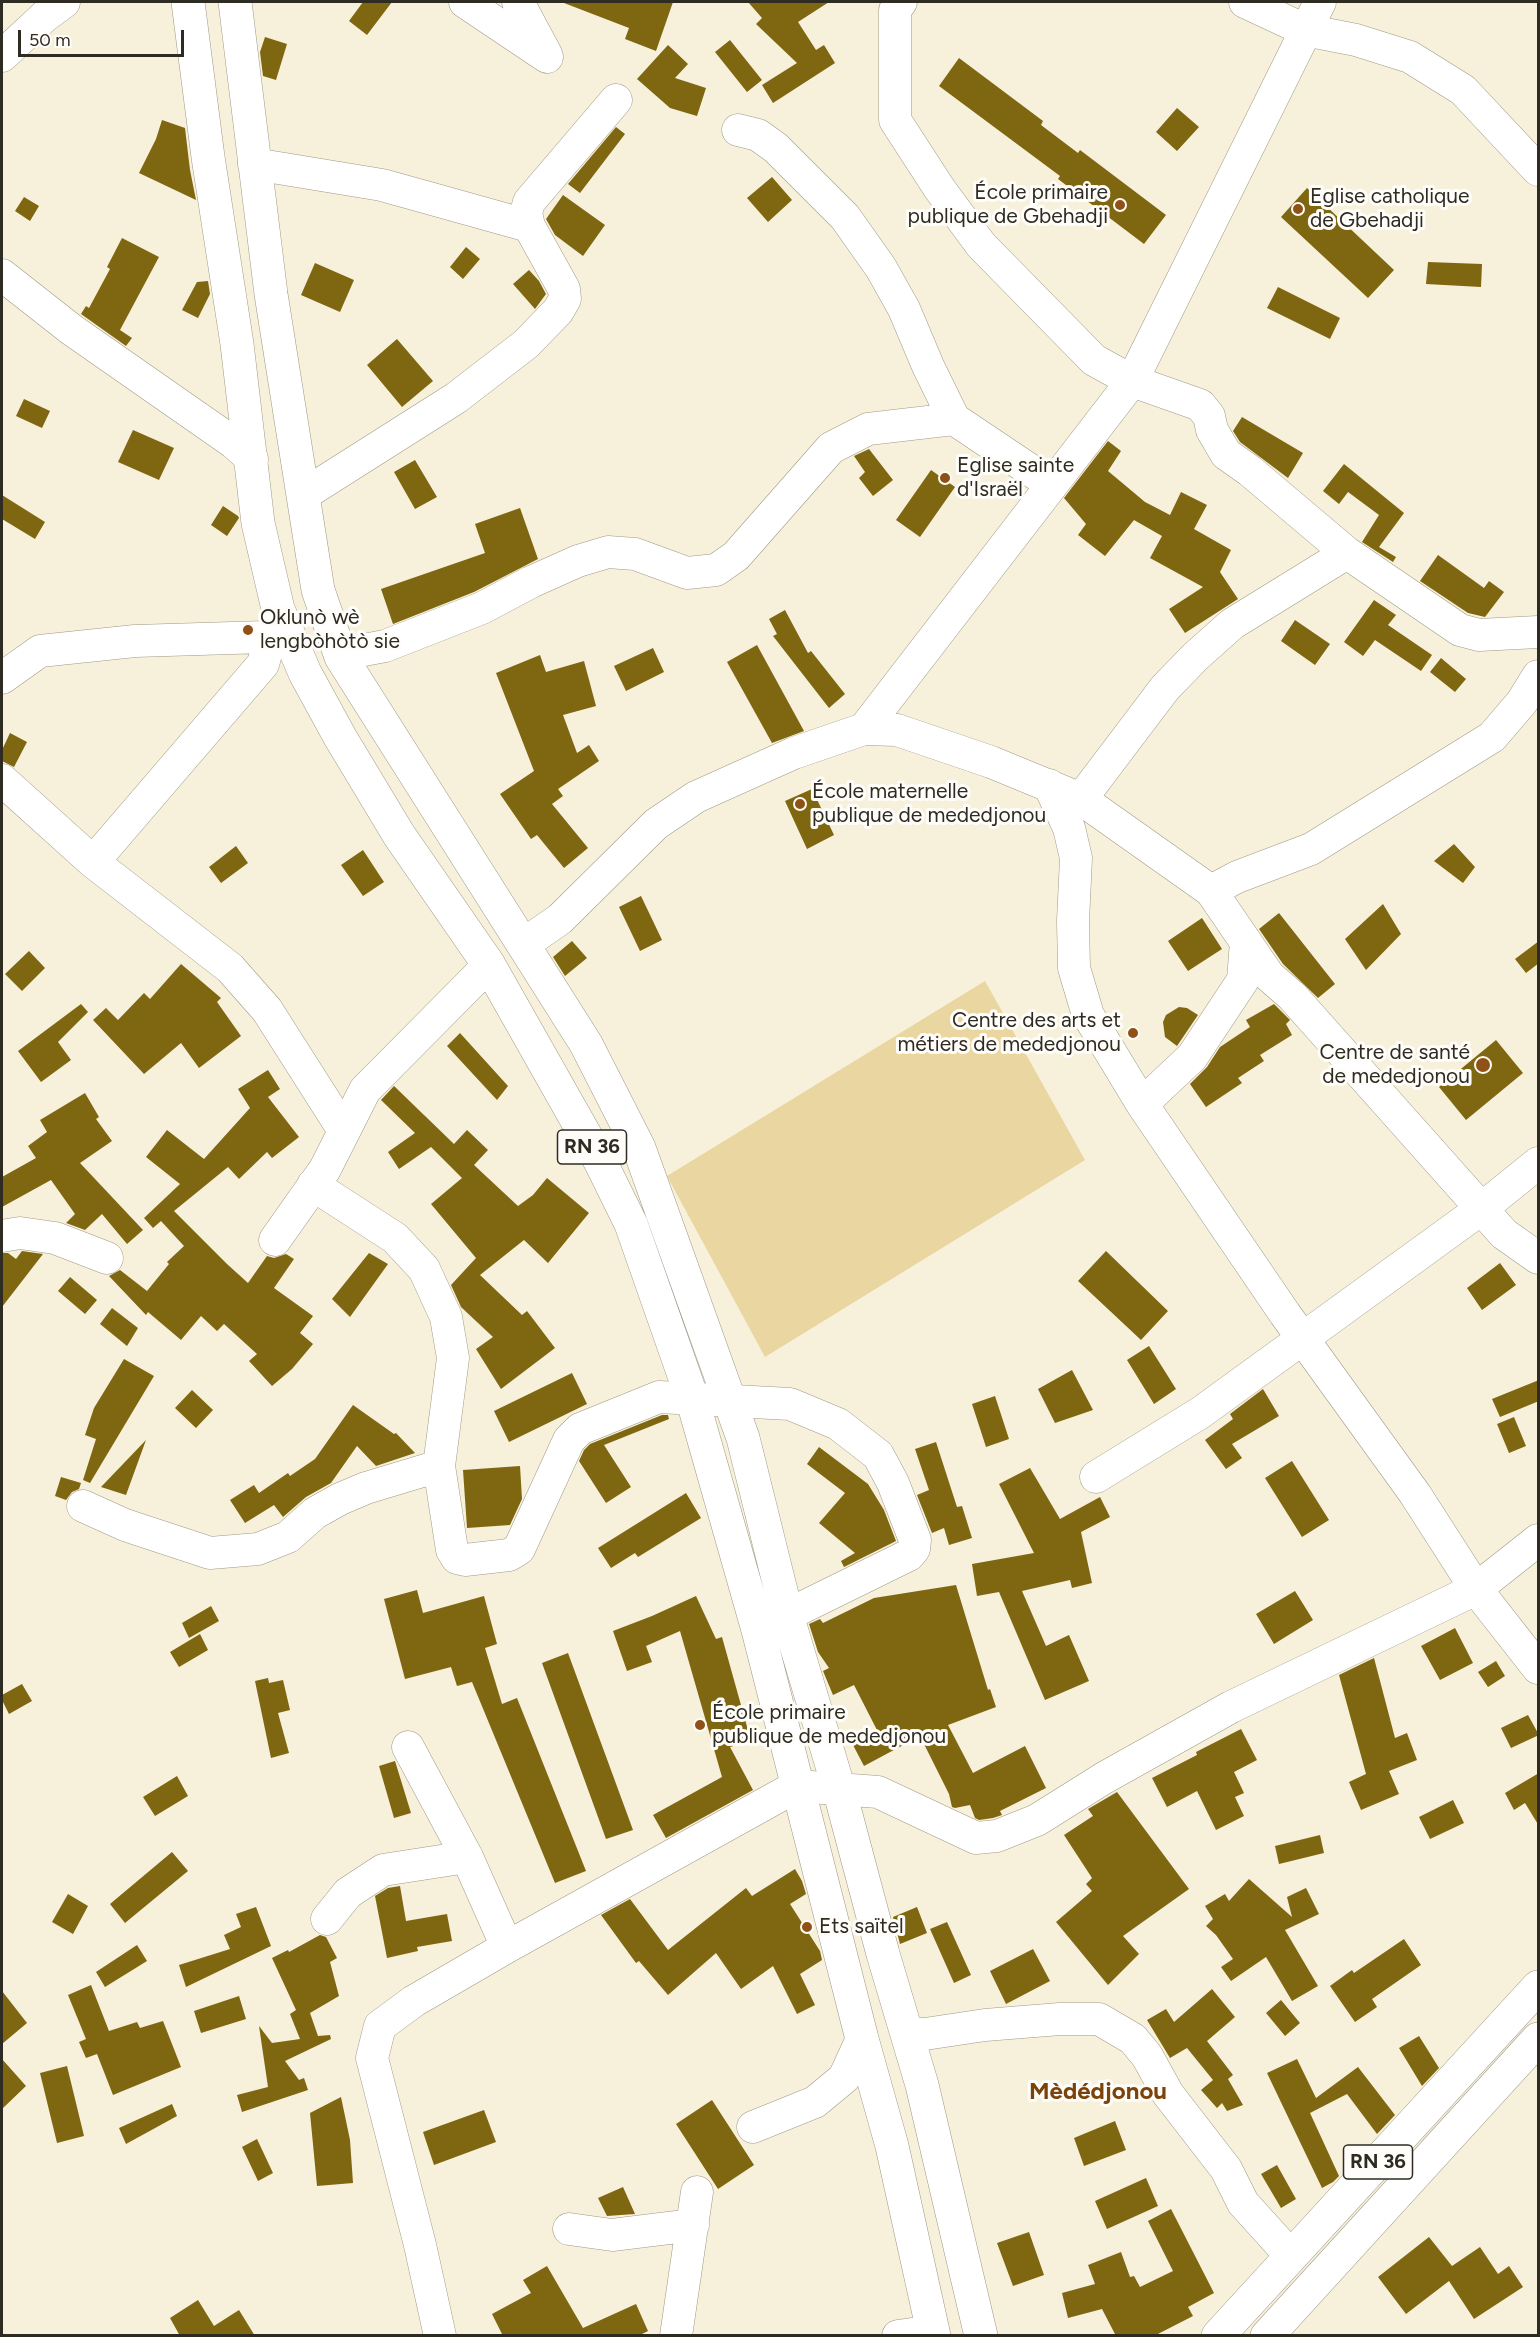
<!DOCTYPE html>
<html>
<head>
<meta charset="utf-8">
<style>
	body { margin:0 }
	#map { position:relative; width:1540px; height:2337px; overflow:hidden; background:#f7f0db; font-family:Figtree,sans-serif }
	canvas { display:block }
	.frame { position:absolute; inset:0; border:3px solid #2e2b23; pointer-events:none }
	.scale { position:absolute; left:18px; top:30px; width:166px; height:27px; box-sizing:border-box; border:3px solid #2e2b23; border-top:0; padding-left:8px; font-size:18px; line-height:21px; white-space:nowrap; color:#2e2b23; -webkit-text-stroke:4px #fffdf9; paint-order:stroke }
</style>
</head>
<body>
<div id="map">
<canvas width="1540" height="2337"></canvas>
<div class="frame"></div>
<div class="scale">50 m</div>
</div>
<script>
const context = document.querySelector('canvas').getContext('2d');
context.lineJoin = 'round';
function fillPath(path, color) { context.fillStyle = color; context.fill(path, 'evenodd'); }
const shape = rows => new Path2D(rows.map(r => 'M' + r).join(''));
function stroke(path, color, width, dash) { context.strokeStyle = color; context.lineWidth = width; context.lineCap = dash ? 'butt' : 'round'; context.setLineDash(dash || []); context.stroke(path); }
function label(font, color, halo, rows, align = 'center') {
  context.font = font + ' Figtree,sans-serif'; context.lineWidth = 6; context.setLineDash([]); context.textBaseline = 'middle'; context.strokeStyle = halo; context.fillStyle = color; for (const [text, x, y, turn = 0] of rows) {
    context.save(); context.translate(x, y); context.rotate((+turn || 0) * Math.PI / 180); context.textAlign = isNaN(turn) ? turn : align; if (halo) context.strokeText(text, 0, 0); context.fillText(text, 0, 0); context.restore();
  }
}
fillPath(shape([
	[985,981,1085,1160,765,1357,667,1176]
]), '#e9d6a1');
fillPath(shape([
	[363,2,392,2,367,35,349,21],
	[564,2,673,2,656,51,625,39,629,28,564,3],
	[748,2,829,2,798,22,816,50,824,45,835,63,773,103,762,85,797,63,756,24,762,18],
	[265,37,287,44,276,80,263,76,260,52],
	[730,40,762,80,747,92,715,52],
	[668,45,688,64,675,78,706,88,697,116,670,108,637,79],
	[959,58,1043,121,1041,125,1078,153,1080,150,1166,215,1144,244,1058,179,1060,176,939,86],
	[1177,108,1199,127,1177,151,1156,132],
	[162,120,185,128,190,170,196,200,139,173,156,139],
	[616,127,625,134,580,193,568,184],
	[772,177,792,200,768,222,747,198],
	[1307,188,1394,270,1368,298,1281,217],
	[563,195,605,225,583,256,555,235,546,219],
	[24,197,39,206,30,221,15,211],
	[122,238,159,257,120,330,132,338,126,346,81,314,86,306,89,308,110,269,107,267],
	[466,247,480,259,463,279,450,267],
	[1428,262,1482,264,1481,287,1426,284],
	[315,263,354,280,340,312,301,295],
	[529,270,539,281,546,294,535,309,513,284],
	[208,281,210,294,198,318,182,310,197,282],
	[1278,287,1340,318,1330,339,1267,308],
	[397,339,433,381,402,407,367,365],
	[24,399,50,411,42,428,16,416],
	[1242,417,1303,453,1288,478,1240,442,1233,431],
	[133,430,174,448,159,480,118,462],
	[1108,441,1121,451,1108,471,1145,502,1170,515,1181,492,1207,505,1194,529,1231,550,1220,572,1238,599,1185,633,1169,609,1203,587,1150,558,1162,536,1134,520,1105,556,1078,535,1086,524,1064,498],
	[869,449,893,480,873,496,859,478,865,472,854,456],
	[415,460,437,497,415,509,394,472],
	[1344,464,1404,513,1379,547,1396,557,1393,562,1362,542,1379,515,1348,492,1339,504,1323,491],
	[931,470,955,487,920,537,896,520],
	[2,495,45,522,35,539,2,519],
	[223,506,238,516,239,518,227,536,211,525],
	[520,508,538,559,474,592,393,624,381,589,485,553,475,524],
	[1438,555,1484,588,1489,581,1504,592,1485,617,1468,613,1420,581],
	[1374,600,1396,615,1388,625,1432,655,1421,671,1375,640,1363,656,1344,642],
	[785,610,808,653,811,651,845,694,829,708,773,636,777,634,769,619],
	[1295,620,1330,644,1315,665,1281,641],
	[757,645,804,731,772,743,727,662],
	[653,648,664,672,626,691,614,666],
	[540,655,546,672,584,661,596,706,563,715,577,753,589,745,599,761,558,789,563,796,552,804,588,848,564,868,537,835,531,839,500,794,534,771,496,673],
	[1441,658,1466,679,1455,692,1430,672],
	[10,733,27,742,14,767,2,761,2,750],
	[812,789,834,835,807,849,785,801],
	[1454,844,1475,867,1463,883,1434,861],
	[236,846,248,863,221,883,209,867],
	[363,850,384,882,363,896,341,865],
	[641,896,662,940,640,951,619,907],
	[1383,904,1401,934,1366,970,1345,939],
	[1279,913,1335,984,1318,998,1283,964,1259,929],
	[1202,918,1222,949,1188,971,1168,941],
	[572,941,587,958,565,976,553,957],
	[1539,941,1539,963,1526,973,1515,959],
	[29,951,45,968,22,991,5,974],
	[181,964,221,998,217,1002,241,1036,199,1068,181,1043,144,1074,93,1020,106,1008,118,1020,144,993,150,999],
	[81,1004,88,1012,58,1042,71,1060,41,1082,18,1051],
	[1274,1004,1290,1020,1286,1024,1292,1035,1260,1055,1264,1061,1238,1078,1242,1083,1206,1107,1190,1084,1207,1067,1220,1047,1250,1027,1246,1020],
	[1179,1007,1187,1008,1198,1015,1177,1046,1165,1037,1163,1022,1166,1015],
	[460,1033,508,1086,497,1100,447,1046],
	[1496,1040,1523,1073,1466,1120,1439,1087],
	[268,1070,280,1089,268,1097,299,1137,272,1158,267,1152,239,1179,228,1167,174,1211,227,1264,248,1283,267,1256,274,1258,286,1254,294,1259,274,1288,313,1316,300,1333,313,1344,292,1369,272,1386,249,1361,257,1354,224,1324,217,1331,201,1316,181,1340,148,1312,146,1315,109,1276,120,1270,147,1291,169,1264,167,1262,184,1246,161,1221,153,1228,144,1218,180,1184,146,1157,167,1130,204,1159,250,1108,238,1089],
	[394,1086,454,1144,467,1130,488,1150,474,1165,518,1206,533,1195,547,1178,589,1213,548,1263,524,1240,480,1275,522,1315,527,1311,555,1348,501,1389,476,1349,493,1337,461,1307,451,1285,476,1258,431,1204,462,1178,431,1147,399,1169,388,1152,415,1133,381,1100],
	[85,1093,99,1117,96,1119,112,1141,80,1163,143,1230,127,1244,102,1214,85,1230,66,1223,75,1214,51,1180,2,1207,2,1177,36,1158,28,1146,47,1132,40,1120],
	[22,1251,43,1254,2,1307,2,1253,8,1253,16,1259],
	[1106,1251,1168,1311,1141,1340,1078,1281],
	[369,1253,388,1264,350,1317,332,1299],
	[1500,1263,1516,1285,1482,1310,1467,1288],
	[70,1277,97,1300,85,1314,58,1291],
	[112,1308,138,1328,127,1346,100,1324],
	[1149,1346,1176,1389,1154,1404,1127,1360],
	[124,1359,154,1376,90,1483,83,1480,96,1439,85,1435,94,1408],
	[1072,1370,1093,1410,1055,1423,1038,1389],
	[572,1373,587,1404,509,1442,494,1411],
	[1539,1380,1539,1401,1500,1417,1492,1399],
	[1263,1389,1279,1416,1232,1444,1242,1458,1226,1469,1205,1440,1233,1419,1230,1414],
	[192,1390,213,1410,196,1428,175,1408],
	[995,1396,1009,1439,986,1447,972,1404],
	[353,1405,394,1434,396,1433,415,1453,376,1466,357,1446,331,1483,306,1497,283,1517,274,1505,245,1523,230,1500,254,1485,259,1493,288,1473,290,1476,315,1459],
	[662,1415,668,1415,669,1419,604,1445,631,1487,606,1503,579,1461,584,1450,590,1444],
	[1514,1417,1526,1446,1509,1453,1497,1424],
	[146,1440,126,1495,101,1487],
	[936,1442,957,1507,962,1506,972,1538,949,1545,944,1528,932,1533,917,1495,929,1490,915,1449],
	[819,1447,868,1484,884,1510,896,1541,844,1567,841,1561,855,1553,819,1523,845,1493,807,1464],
	[1292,1461,1329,1520,1302,1537,1265,1478],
	[520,1466,522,1499,510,1525,467,1528,463,1470],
	[1030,1468,1060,1519,1100,1497,1110,1517,1081,1532,1092,1583,1072,1588,1070,1580,1022,1591,1046,1646,1069,1635,1089,1681,1045,1700,999,1592,977,1596,972,1564,1034,1553,999,1484],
	[61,1477,81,1483,79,1489,72,1492,66,1500,55,1496],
	[686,1493,701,1518,638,1557,635,1553,611,1568,598,1548],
	[956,1585,988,1690,990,1689,996,1707,948,1725,973,1773,1025,1746,1046,1788,1000,1811,1002,1815,993,1818,979,1820,975,1818,970,1805,955,1808,952,1807,949,1794,920,1736,864,1766,853,1745,878,1732,854,1685,833,1695,823,1671,829,1668,818,1652,809,1624,820,1619,823,1623,874,1598],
	[417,1590,423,1613,484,1596,497,1644,485,1648,502,1704,517,1698,586,1871,555,1883,472,1682,457,1686,451,1667,405,1679,384,1599],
	[1295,1591,1313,1620,1274,1644,1256,1614],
	[696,1596,716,1639,722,1637,751,1741,730,1747,753,1790,666,1838,653,1815,722,1777,680,1631,646,1646,652,1662,627,1671,613,1631,652,1616],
	[211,1606,219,1621,189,1638,182,1623],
	[1455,1628,1473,1663,1440,1680,1421,1646],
	[200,1634,208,1650,179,1667,170,1652],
	[568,1653,633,1830,606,1839,542,1663],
	[1374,1658,1395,1738,1407,1733,1417,1760,1389,1771,1399,1794,1361,1810,1349,1782,1366,1774,1339,1675],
	[1496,1661,1505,1676,1488,1687,1478,1672],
	[268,1678,269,1683,283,1680,290,1710,278,1713,289,1753,271,1758,255,1681],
	[22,1684,32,1701,9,1714,2,1700,2,1695],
	[1528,1715,1539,1735,1511,1748,1501,1728],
	[1241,1729,1257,1760,1234,1772,1244,1793,1235,1797,1244,1816,1216,1830,1197,1791,1167,1807,1152,1778,1197,1755,1196,1752],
	[395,1761,411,1813,394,1818,379,1766],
	[1539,1773,1539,1826,1525,1803,1514,1810,1505,1793],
	[177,1776,188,1796,155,1816,143,1797],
	[1117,1792,1189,1889,1123,1936,1139,1954,1108,1985,1056,1922,1092,1891,1086,1884,1092,1878,1064,1835,1093,1816,1088,1809],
	[1453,1800,1464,1823,1430,1839,1419,1817],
	[1320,1835,1324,1853,1279,1864,1275,1846],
	[172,1852,188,1871,125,1923,110,1904],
	[795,1869,802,1881,806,1894,790,1904,820,1951,822,1960,800,1974,815,2005,797,2014,773,1966,741,1989,716,1953,668,1995,639,1961,636,1963,601,1915,630,1899,668,1950,746,1888,752,1896],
	[1249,1879,1292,1917,1287,1897,1306,1888,1319,1914,1285,1930,1318,1986,1292,2001,1266,1957,1231,1981,1221,1967,1233,1959,1216,1935,1206,1926,1213,1919,1205,1906,1225,1894,1229,1901],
	[400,1886,406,1921,447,1914,452,1941,417,1947,418,1951,387,1958,375,1896,388,1888],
	[68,1894,88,1906,73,1934,52,1922],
	[256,1907,271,1946,186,1987,179,1965,230,1949,224,1935,241,1927,236,1914],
	[917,1907,927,1933,900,1944,893,1917],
	[947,1922,971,1975,954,1983,930,1929],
	[320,1935,326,1937,337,1958,330,1962,339,1996,310,2013,318,2036,330,2035,331,2039,285,2061,299,2080,304,2078,308,2090,242,2112,237,2095,268,2087,259,2026,272,2043,300,2039,290,2014,296,2010,272,1958,288,1950,289,1952],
	[1404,1939,1421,1965,1372,1999,1377,2007,1355,2022,1330,1986,1352,1970,1354,1973],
	[137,1945,147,1961,105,1987,96,1972],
	[1033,1949,1050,1981,1006,2004,990,1971],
	[91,1985,109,2031,137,2022,140,2028,163,2021,181,2067,113,2095,97,2054,86,2058,79,2042,86,2039,68,1995],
	[1212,1989,1235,2017,1207,2041,1233,2075,1228,2079,1243,2105,1227,2111,1222,2103,1217,2108,1201,2090,1213,2080,1187,2048,1170,2058,1147,2020,1166,2009,1174,2022],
	[2,1991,27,2023,2,2044],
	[239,1996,246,2019,201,2033,194,2011],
	[1281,2000,1300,2023,1285,2036,1266,2013],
	[1419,2036,1439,2068,1422,2086,1399,2048],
	[2,2059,26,2086,2,2109],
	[1297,2059,1316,2098,1358,2067,1395,2115,1377,2134,1347,2094,1310,2113,1339,2176,1333,2182,1322,2188,1267,2073],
	[67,2066,84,2136,57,2143,40,2073],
	[341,2097,350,2140,353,2183,317,2186,310,2113],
	[712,2100,754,2165,718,2189,676,2124],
	[172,2104,177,2116,126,2144,119,2128],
	[484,2110,496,2142,434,2165,423,2132],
	[1115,2121,1126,2150,1084,2166,1074,2138],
	[257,2139,273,2173,258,2181,242,2147],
	[1277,2165,1296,2199,1281,2208,1261,2174],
	[1146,2178,1158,2206,1107,2229,1095,2201],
	[623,2187,635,2214,607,2216,598,2198],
	[1171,2209,1214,2293,1188,2307,1193,2316,1154,2336,1116,2336,1102,2309,1068,2318,1062,2293,1095,2284,1088,2265,1121,2252,1130,2277,1134,2276,1140,2287,1173,2271,1148,2221],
	[1029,2232,1044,2275,1013,2286,997,2243],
	[1429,2237,1452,2266,1480,2247,1498,2274,1509,2266,1523,2287,1474,2319,1449,2281,1406,2314,1378,2277],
	[547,2266,583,2328,636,2304,648,2331,638,2336,503,2336,492,2314,531,2293,523,2280],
	[198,2300,214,2326,239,2310,255,2336,180,2336,170,2318]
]), '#7f6610');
const minor = shape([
	[465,2,547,57],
	[518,2,546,54],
	[901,2,895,10,895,120,939,188,981,245,1094,360,1132,381,1200,405,1209,416,1212,430,1226,454,1250,471,1347,553,1460,630,1479,635,1538,632],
	[1245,2,1305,30,1356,40,1410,57,1463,90,1538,170],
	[2,56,45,16,64,2],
	[738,130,758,135,776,148,845,217,881,268,904,309,928,366,954,419],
	[254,164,382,185,529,226],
	[2,275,72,330,234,443,252,459],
	[303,495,456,398,526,344,558,311,565,299,564,289,529,226,526,213,529,202,616,100],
	[341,657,348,653,385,646,482,608,531,582,578,561,608,552,635,554,687,573,716,570,736,556,831,448,868,429,954,419,1051,484],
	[2,678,40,651,135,641,265,637,276,636,277,626],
	[864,729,1132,381,1320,2],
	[2,780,93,862,263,664,267,650,265,637],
	[1049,785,1069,828,1076,858,1073,921,1074,968,1088,1015,1142,1104,1285,1314,1415,1494,1476,1589,1538,1668],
	[1081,799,1165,688,1195,657,1232,624,1347,553],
	[93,862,230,968,267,1010,344,1131],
	[1211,891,1237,877,1311,849,1492,737,1522,702,1538,676],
	[524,944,560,919,656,824,696,797,794,753,864,729,897,730,991,762,1081,799,1211,891,1269,976,1292,996,1504,1234,1538,1258],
	[1142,1104,1192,1057,1243,980,1246,942],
	[313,1185,395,1238,424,1269,446,1317,453,1358,439,1466,452,1550,457,1558,465,1560,509,1555,519,1549,569,1440,580,1429,659,1397,790,1404,838,1424,878,1455,893,1483,915,1540,914,1549,909,1555,787,1615],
	[2,1236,20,1233,55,1238,107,1258],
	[275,1240,325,1169,365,1090,489,965],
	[1096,1477,1200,1413,1481,1209,1538,1163],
	[83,1506,125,1525,210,1553,258,1549,288,1537,315,1513,340,1499,366,1488,439,1466],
	[408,1747,467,1857,507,1947],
	[327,1919,348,1893,383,1870,467,1857],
	[907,2033,925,2034,985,2025,1060,2019,1099,2019,1133,2039,1147,2056,1168,2094,1226,2169,1243,2203,1291,2256],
	[753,2127,815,2102,844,2078,862,2039],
	[569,2229,612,2235,693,2225],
	[440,2336,420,2245,372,2058,380,2026,414,2001,507,1947,797,1786,878,1792,976,1838,997,1836,1037,1820,1104,1778,1231,1707,1476,1589,1538,1540],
	[676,2336,697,2192],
	[898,2336,933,2331]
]);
const major = shape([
	[188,2,208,157,237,344,258,523,278,609,305,673,340,737,399,835,489,965,601,1163,631,1224,692,1398,758,1630,862,2039,892,2146,934,2336],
	[235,2,271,294,318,590,341,657,586,1044,639,1148,743,1438,787,1615,839,1789,883,1954,922,2085,981,2336],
	[1218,2336,1538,1987],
	[1267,2336,1538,2039]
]);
stroke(minor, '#a09986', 33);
stroke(major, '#a09986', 34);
stroke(minor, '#fff', 32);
stroke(major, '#fff', 33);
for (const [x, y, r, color] of [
	[1120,205,6,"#8f5115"],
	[1298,209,6,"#8f5115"],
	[945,478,6,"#8f5115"],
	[248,630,6,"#8f5115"],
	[800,804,6,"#8f5115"],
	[1133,1033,6,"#8f5115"],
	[1483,1065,8,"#8f5115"],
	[700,1725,6,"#8f5115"],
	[807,1927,6,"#8f5115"]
]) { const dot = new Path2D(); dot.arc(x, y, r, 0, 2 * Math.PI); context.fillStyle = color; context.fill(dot); stroke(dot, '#fffdf9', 2); }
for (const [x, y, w] of [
	[592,1147,69],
	[1378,2162,69]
]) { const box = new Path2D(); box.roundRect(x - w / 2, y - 17, w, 34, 4.5); context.fillStyle = '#fffdf9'; context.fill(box); stroke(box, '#2e2b23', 1.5); }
label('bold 20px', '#2e2b23', null, [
	["RN 36",592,1147],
	["RN 36",1378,2162]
]);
label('21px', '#2e2b23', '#fffdf9', [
	["École primaire",1108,193,"right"],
	["publique de Gbehadji",1108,217,"right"],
	["Eglise catholique",1310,197],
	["de Gbehadji",1310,221],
	["Eglise sainte",957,466],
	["d'Israël",957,490],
	["Oklunò wè",260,618],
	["lengbòhòtò sie",260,642],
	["École maternelle",812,792],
	["publique de mededjonou",812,816],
	["Centre des arts et",1121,1021,"right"],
	["métiers de mededjonou",1121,1045,"right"],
	["Centre de santé",1470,1053,"right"],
	["de mededjonou",1470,1077,"right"],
	["École primaire",712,1713],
	["publique de mededjonou",712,1737],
	["Ets saïtel",819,1927]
], 'left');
label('bold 24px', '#7b430a', '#fffdf9', [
	["Mèdédjonou",1098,2092]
]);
</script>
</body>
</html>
